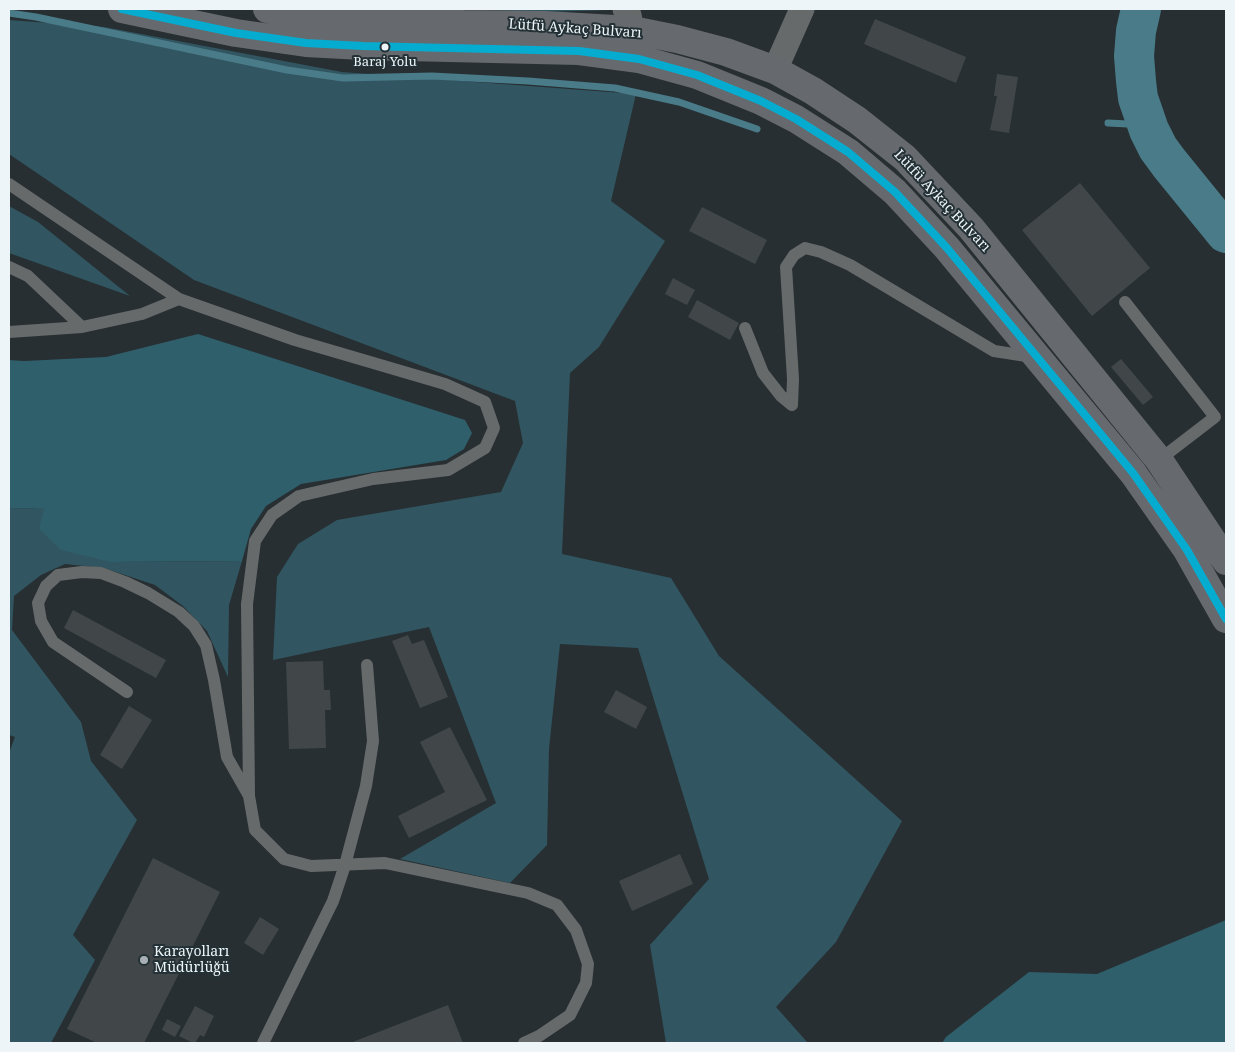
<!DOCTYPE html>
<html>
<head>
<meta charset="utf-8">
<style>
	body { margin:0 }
	#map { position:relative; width:1235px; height:1052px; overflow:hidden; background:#272f32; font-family:"Noto Serif",serif }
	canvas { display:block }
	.frame { position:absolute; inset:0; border:10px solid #edf5f8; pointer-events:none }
</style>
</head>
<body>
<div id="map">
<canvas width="1235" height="1052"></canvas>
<div class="frame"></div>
</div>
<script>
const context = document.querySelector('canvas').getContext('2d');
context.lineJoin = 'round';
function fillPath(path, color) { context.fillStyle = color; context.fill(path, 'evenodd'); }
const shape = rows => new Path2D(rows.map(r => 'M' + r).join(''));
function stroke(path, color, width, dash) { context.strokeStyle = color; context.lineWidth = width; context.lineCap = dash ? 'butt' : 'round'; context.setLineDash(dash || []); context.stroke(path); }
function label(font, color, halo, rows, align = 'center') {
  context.font = font + ' "Noto Serif",serif'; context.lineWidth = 4; context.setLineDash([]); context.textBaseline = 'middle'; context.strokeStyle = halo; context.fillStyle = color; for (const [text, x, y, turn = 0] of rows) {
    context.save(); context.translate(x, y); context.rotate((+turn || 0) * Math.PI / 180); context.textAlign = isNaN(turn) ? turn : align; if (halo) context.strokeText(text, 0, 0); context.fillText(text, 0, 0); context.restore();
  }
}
fillPath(shape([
	[467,9,616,9,612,10,538,12],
	[9,20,104,27,342,72,636,94,611,201,665,241,599,347,570,373,562,554,671,578,719,656,902,821,836,942,776,1007,808,1043,666,1043,650,945,709,879,638,648,560,644,549,749,547,845,510,883,400,859,496,803,429,627,273,660,277,577,298,544,337,520,501,492,523,443,515,401,194,280,9,154],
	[9,206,38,222,130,296,9,253],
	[9,508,45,509,111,562,242,561,229,605,228,677,207,631,183,606,155,585,104,568,65,564,41,575,14,596,12,630,81,722,91,761,137,820,73,935,95,960,51,1043,9,1043,9,753,15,737,9,735]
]), '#315661');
fillPath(shape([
	[198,334,465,420,472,433,464,449,446,460,301,484,266,506,251,529,242,561,111,562,61,550,39,529,44,509,9,508,9,360,24,361,106,357],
	[1226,920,1226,1043,942,1043,946,1037,1029,972,1097,974]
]), '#305f6c');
stroke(shape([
	[9,13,36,17,287,70,343,78,432,76,528,81,615,88,679,102,757,129],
	[1108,123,1147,125]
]), '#4a7b89', 7);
stroke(shape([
	[1141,9,1136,31,1134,56,1136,81,1138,98,1149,130,1158,148,1169,163,1226,233]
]), '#4a7b89', 40);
fillPath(shape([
	[875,19,966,57,956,83,864,44],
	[997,74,1018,77,1009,133,990,130,997,96,994,96],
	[1080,183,1150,268,1092,316,1022,230],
	[702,207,767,240,755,264,689,231],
	[673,278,695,290,687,305,665,294],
	[697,300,739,323,730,340,688,317],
	[1121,359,1153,397,1143,405,1111,367],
	[73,610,166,660,156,678,64,628],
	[408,635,412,644,424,640,448,697,420,708,392,641],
	[323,661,324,690,330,690,331,710,325,710,326,748,289,749,286,662],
	[616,690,647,707,636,729,604,712],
	[129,706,152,720,122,769,100,755],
	[450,727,487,800,409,838,398,816,445,792,420,742],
	[680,854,693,884,632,911,619,881],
	[153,858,220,892,144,1043,97,1043,67,1029],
	[260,917,279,929,263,955,244,943],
	[448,1005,463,1043,350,1043],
	[195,1006,214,1016,204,1037,200,1035,195,1043,193,1043,179,1036],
	[167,1019,181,1026,175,1037,162,1030]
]), '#414749');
stroke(shape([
	[9,184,179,299,295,340,445,384,485,402,494,428,485,448,448,470,373,479,299,496,272,515,255,541,247,604,249,796,255,830,284,859,311,866,385,863,528,893,557,905,576,930,588,964,586,983,570,1015,539,1036,524,1043],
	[9,267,28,276,82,327],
	[1125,302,1215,417,1159,460],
	[745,328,763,373,781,396,792,405,793,379,786,267,794,255,805,248,821,252,850,265,994,351,1033,357],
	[9,332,82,327,142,314,179,299],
	[127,692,53,642,41,621,38,603,46,586,58,575,82,572,101,573,125,582,148,593,179,612,194,626,206,645,214,680,227,757,248,794],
	[263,1043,333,901,345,865,366,786,373,741,367,665]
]), '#676a6b', 12);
stroke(shape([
	[625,9,629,15,632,30],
	[775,70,802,9]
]), '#676a6b', 25);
stroke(shape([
	[122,9,236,33,306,43,363,46,579,51,639,59,697,75,761,101,796,119,848,152,895,192,947,248,1133,473,1187,550,1226,619],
	[267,9,303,16,324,17,463,24,545,25,632,30,677,39,726,52,775,70,813,91,857,120,905,158,971,228,1159,460,1226,561]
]), '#666a6e', 28);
stroke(shape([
	[122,9,236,33,306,43,363,46,579,51,639,59,697,75,761,101,796,119,848,152,895,192,947,248,1133,473,1187,550,1226,619]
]), '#06acd0', 8);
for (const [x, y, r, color] of [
	[385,47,4.5,"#edf5f8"],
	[144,960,5,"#a8b0b3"]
]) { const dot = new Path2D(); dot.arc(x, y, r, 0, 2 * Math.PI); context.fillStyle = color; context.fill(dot); stroke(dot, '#233136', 2); }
label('13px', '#edf5f8', '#233136', [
	["Baraj Yolu",385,62]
]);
label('14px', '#edf5f8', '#233136', [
	["Lütfü Aykaç Bulvarı",575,29,4],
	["Lütfü Aykaç Bulvarı",942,201,47]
]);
label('14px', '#edf5f8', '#233136', [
	["Karayolları",154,952],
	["Müdürlüğü",154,968]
], 'left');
</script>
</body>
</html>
